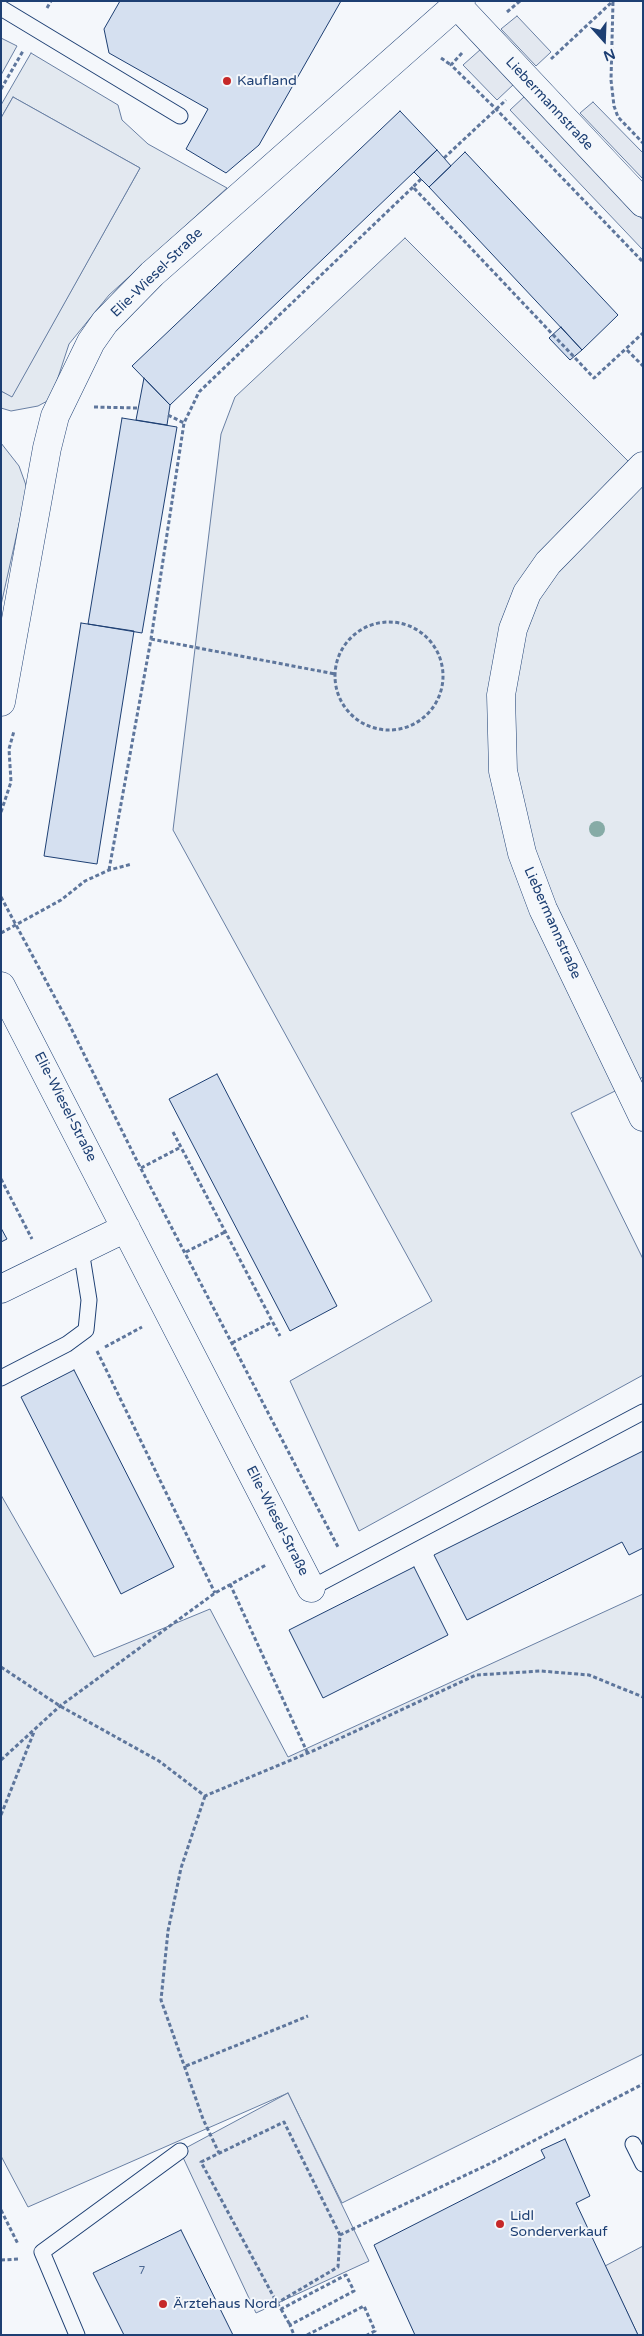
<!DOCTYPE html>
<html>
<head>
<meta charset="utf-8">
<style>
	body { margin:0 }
	#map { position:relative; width:644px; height:2336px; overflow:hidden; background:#f4f7fb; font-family:"Varela Round",sans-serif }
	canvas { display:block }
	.frame { position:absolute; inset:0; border:2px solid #1d3f73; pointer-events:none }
	.north { position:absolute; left:579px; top:15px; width:50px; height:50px; -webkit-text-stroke:4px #f4f7fb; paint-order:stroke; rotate:160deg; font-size:14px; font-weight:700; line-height:20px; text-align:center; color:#1d3f73 }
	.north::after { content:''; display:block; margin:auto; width:18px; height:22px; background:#1d3f73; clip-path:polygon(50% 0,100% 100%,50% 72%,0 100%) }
</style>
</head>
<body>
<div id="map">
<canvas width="644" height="2336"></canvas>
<div class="frame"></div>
<div class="north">N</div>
</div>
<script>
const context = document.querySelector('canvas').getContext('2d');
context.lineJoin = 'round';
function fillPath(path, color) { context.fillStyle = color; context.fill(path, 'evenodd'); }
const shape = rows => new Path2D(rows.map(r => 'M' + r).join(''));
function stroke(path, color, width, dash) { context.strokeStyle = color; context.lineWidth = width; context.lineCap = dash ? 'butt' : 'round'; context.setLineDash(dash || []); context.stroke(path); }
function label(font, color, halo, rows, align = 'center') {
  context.font = font + ' "Varela Round",sans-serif'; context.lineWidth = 4; context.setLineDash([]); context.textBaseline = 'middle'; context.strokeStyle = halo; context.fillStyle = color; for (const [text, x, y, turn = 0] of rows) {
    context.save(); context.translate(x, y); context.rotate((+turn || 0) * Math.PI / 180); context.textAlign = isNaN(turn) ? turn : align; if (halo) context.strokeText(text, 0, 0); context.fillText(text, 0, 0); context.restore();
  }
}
const green = shape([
	[1,38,17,46,1,75,1,38],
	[31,53,118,105,122,120,148,144,227,188,109,295,69,344,51,399,38,406,11,411,1,408,1,391,12,396,140,168,13,97,1,118,1,105,31,53],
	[405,238,643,476,643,1077,571,1113,643,1259,643,1375,359,1531,290,1381,432,1301,173,830,221,434,235,397,405,238],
	[1,443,19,466,27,488,1,605,1,443],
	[1,1495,94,1657,210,1609,288,1757,643,1594,643,2054,342,2203,288,2093,28,2207,1,2156,1,1495]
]);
fillPath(green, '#e3e9f0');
stroke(green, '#687fa3', 1);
const parking = shape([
	[517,16,551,52,536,66,501,29,517,16],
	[481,49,514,84,497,100,463,65,481,49],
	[525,96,643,220,643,250,510,110,525,96],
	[13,97,140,168,12,397,1,391,1,118,13,97],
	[593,102,643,153,643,179,580,113,593,102],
	[288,2093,369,2261,256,2313,180,2151,288,2093],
	[643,2246,643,2335,638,2335,605,2266,643,2246]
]);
fillPath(parking, '#e3e8f0');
stroke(parking, '#687fa3', 1);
const building = shape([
	[120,1,341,1,259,145,226,173,186,149,208,109,109,53,104,29,120,1],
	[400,111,437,150,170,405,132,366,400,111],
	[437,150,451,166,429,187,414,172,437,150],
	[465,152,618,315,582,350,429,187,465,152],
	[561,327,582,350,570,360,549,338,561,327],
	[144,378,170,405,167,425,136,420,144,378],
	[122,418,177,427,142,633,88,624,122,418],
	[81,623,134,631,97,864,44,856,81,623],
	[217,1074,337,1306,290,1331,169,1099,217,1074],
	[1,1228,7,1239,1,1242,1,1228],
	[74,1370,174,1567,121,1594,21,1397,74,1370],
	[643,1451,643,1548,629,1555,622,1542,467,1620,434,1555,643,1451],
	[414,1567,448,1635,323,1698,289,1630,414,1567],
	[565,2139,590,2196,576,2203,638,2335,415,2335,374,2245,545,2158,541,2150,565,2139],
	[181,2230,233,2335,124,2335,93,2273,181,2230]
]);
fillPath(building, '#d5e0f0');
stroke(building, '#1d3f73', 1);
const lane = shape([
	[1,8,180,116],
	[1,1378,67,1344,86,1330,89,1300,81,1250],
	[311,1588,643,1412],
	[633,2144,643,2164],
	[77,2335,42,2252,180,2151]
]);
const street = shape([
	[457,5,643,203],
	[643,466,548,563,527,593,513,629,501,695,503,771,522,853,543,909,643,1117],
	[1,702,47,448,55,416,91,342,105,322,152,274,461,1],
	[1,986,311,1588],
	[1,1289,126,1228]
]);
stroke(lane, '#1d3f73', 17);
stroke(street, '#1d3f73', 29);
stroke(shape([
	[613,2,611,80,614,106,618,117,643,143],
	[47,8,51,1],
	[507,12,520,1],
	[462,53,451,65,496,109,643,262],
	[441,58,451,65],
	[551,59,613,1],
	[1,89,23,51],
	[444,158,506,100],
	[421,179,413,187,594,378,643,333],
	[627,350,643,366],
	[94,407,138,408],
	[168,415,184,423],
	'335 676a54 54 0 1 1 108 0a54 54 0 1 1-108 0Z',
	[151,639,335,674],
	[1,812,11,782,9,749,14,731],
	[109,870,151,639,184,423,199,392,413,187],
	[1,897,67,1020,138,1163,338,1547],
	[1,933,61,900,85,881,109,870,132,864],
	[173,1132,280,1336],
	[141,1168,181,1147],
	[1,1179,32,1239],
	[186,1252,225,1232],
	[232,1343,272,1322],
	[105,1347,142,1327],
	[97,1351,215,1593],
	[230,1584,308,1754],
	[1,1667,60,1706,159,1761,205,1796,315,1750,476,1675,541,1671,589,1675,643,1697],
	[1,1760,60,1706,215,1593,266,1565],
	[205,1796,181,1868,168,1931,161,2000,203,2119,219,2153],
	[1,1815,34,1732],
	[186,2066,308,2016],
	[1,2210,18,2244],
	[340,2235,284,2122,201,2162,277,2303,338,2267,340,2235,489,2164,643,2084],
	[1,2260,20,2259],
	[277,2303,281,2309,346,2275,354,2291,290,2325,294,2335],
	[281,2309,290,2325],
	[307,2335,364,2306,375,2331,367,2335]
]), '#5e769c', 3, [4, 2.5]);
stroke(lane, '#f4f7fb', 15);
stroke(street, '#f4f7fb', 28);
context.fillStyle = '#86aba6';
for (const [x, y] of [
	[597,829]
]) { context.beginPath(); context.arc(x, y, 8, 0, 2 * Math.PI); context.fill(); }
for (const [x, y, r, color] of [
	[227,81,5,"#c62828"],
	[500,2224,5,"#c62828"],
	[163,2304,5,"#c62828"]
]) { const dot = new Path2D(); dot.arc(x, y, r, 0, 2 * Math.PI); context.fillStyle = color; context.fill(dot); stroke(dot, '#f4f7fb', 2); }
label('11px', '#4b6792', null, [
	["7",142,2271]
]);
label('14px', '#1d3f73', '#f4f7fb', [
	["Kaufland",237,81],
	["Lidl",510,2216],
	["Sonderverkauf",510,2232],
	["Ärztehaus Nord",173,2304]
], 'left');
label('14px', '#1d3f73', '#f4f7fb', [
	["Liebermannstraße",549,104,47],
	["Elie-Wiesel-Straße",157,273,-44],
	["Liebermannstraße",552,923,66],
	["Elie-Wiesel-Straße",65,1107,63],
	["Elie-Wiesel-Straße",277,1521,63]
]);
</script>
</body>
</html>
